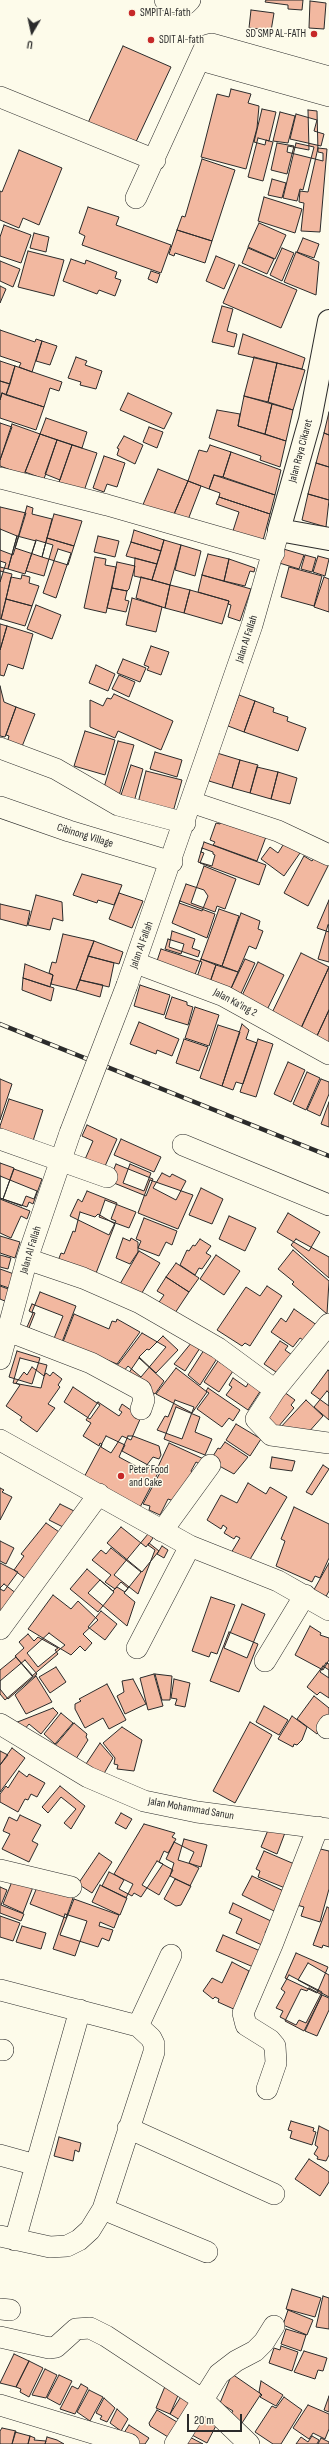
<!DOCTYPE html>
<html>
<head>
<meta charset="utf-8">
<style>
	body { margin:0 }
	#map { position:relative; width:329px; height:2444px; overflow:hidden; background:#fdfbea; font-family:"Sofia Sans Condensed",sans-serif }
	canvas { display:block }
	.north { position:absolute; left:12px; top:12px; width:40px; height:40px; -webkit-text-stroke:3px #fdfbea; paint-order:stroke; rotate:189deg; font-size:11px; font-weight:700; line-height:16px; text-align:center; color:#2b2b2b }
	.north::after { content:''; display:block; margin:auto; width:14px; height:18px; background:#2b2b2b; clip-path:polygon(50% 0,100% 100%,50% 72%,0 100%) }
	.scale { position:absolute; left:187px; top:2414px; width:55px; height:18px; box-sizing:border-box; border:2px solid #2b2b2b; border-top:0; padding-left:5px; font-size:12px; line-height:14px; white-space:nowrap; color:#2b2b2b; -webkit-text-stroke:3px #fdfbea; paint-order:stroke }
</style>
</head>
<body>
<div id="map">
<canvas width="329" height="2444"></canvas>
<div class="north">U</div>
<div class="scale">20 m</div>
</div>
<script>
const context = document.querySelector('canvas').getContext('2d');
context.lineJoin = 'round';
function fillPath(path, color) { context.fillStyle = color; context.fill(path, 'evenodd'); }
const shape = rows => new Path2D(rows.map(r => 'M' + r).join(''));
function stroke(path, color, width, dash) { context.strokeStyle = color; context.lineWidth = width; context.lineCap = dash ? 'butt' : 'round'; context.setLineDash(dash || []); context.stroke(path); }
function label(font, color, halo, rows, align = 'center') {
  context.font = font + ' "Sofia Sans Condensed",sans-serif'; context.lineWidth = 3; context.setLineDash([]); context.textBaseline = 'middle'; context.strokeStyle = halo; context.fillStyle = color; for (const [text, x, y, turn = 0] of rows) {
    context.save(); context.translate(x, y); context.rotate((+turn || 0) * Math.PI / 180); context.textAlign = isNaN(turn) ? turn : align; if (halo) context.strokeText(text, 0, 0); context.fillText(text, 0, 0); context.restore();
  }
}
const building = shape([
	[266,0,303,0,302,10,288,9,288,5,265,2,266,0],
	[310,1,326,3,324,29,309,28,310,1],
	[251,10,274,13,271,31,269,31,268,37,259,35,260,29,249,28,251,10],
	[123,46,171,67,134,146,87,125,123,46],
	[231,89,251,94,248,103,259,106,257,128,246,169,201,157,217,94,229,97,231,89],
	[262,109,276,112,269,141,266,140,265,145,254,142,262,109],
	[308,110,317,111,318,152,323,153,323,161,287,152,288,146,309,150,308,110],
	[280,112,295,116,288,143,273,141,280,112],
	[296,114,317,120,314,131,324,134,321,146,290,139,296,114],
	[258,138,273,142,263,181,248,177,258,138],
	[277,143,294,146,287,174,271,170,277,143],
	[296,143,314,147,303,190,300,189,297,201,283,198,296,143],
	[318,148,327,149,320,232,301,231,304,203,299,202,300,191,308,192,318,148],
	[19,150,62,168,39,225,23,218,19,228,0,220,0,191,2,192,19,150],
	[202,159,235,170,212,241,177,230,182,216,185,217,202,159],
	[272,179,286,183,282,198,268,195,272,179],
	[264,197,302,209,295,233,258,221,264,197],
	[88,207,119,217,116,225,171,245,161,273,82,245,85,236,79,233,88,207],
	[259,223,286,235,275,259,248,247,259,223],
	[4,225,31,235,21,263,0,256,0,237,4,225],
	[177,230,212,241,205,263,175,253,174,256,169,254,177,230],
	[34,233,49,237,46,252,30,248,34,233],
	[303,238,319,244,314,258,297,252,303,238],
	[248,248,274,259,267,274,242,263,248,248],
	[282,248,294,253,282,281,270,275,282,248],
	[28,251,64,260,54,296,18,287,28,251],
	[296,252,319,262,316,295,284,282,296,252],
	[216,256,235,264,224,289,206,281,216,256],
	[71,259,85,264,86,260,117,272,115,278,121,280,115,296,99,290,97,294,63,281,71,259],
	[0,261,20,269,13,287,0,281,0,261],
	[239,265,297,290,281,328,223,303,239,265],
	[151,271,160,274,157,283,148,279,151,271],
	[0,286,6,289,0,303,0,286],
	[222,306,233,309,227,331,237,334,234,347,212,342,222,306],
	[0,330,35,342,36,339,42,341,32,372,19,367,21,363,0,356,0,330],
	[243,334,305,358,302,369,238,354,243,334],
	[42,341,57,346,50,365,36,361,42,341],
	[76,357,87,361,85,365,102,371,96,389,80,385,81,382,68,378,76,357],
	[254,357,277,363,268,402,244,396,254,357],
	[0,361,15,366,10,384,0,381,0,361],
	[277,363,305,370,293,410,268,402,277,363],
	[15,366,62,382,59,391,50,388,44,407,6,395,15,366],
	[0,381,10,384,6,395,2,393,0,400,0,381],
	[2,393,44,407,36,430,0,418,0,400,2,393],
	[128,393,172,413,164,429,120,410,128,393],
	[244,396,272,404,265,434,238,426,244,396],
	[272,404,293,410,286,441,265,434,272,404],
	[217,410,240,414,238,426,286,441,280,467,260,460,261,456,209,438,217,410],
	[329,412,329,435,324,433,329,412],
	[46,418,87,432,82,448,40,434,46,418],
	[0,423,12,427,0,460,0,423],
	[12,424,40,434,24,475,0,466,0,460,12,424],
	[149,427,163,432,157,448,143,442,149,427],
	[324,433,329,435,329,467,316,463,324,433],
	[40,434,57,440,44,479,25,472,40,434],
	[124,436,143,445,135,464,117,455,119,449,117,448,124,436],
	[57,440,72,445,60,480,45,474,57,440],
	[72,445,97,453,83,494,59,482,72,445],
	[210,445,231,452,223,477,214,475,209,489,188,481,199,450,207,452,210,445],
	[231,452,281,470,275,495,223,477,231,452],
	[104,456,125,463,117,487,107,484,104,492,93,488,104,456],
	[316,463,329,467,329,500,308,494,316,463],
	[158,469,188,481,172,519,142,507,158,469],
	[214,475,275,495,270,514,219,497,220,493,209,489,214,475],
	[188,481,201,486,186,525,172,519,188,481],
	[308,494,329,500,326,527,302,520,308,494],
	[219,497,270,514,261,548,231,537,239,512,216,504,219,497],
	[27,506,33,508,32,514,52,519,42,557,15,548,27,506],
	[0,507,26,513,13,555,0,550,0,507],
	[54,514,82,521,74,546,47,538,54,514],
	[0,529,17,536,8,569,0,567,0,529],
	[134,530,164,540,161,551,131,542,134,530],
	[17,536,36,541,25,574,8,569,17,536],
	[98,536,119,541,115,557,94,552,98,536],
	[47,538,74,546,68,565,42,557,47,538],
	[36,540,53,545,44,576,26,571,36,540],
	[164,540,181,545,170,585,152,580,164,540],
	[131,542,161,551,157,564,126,556,131,542],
	[181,545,201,551,195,576,175,570,181,545],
	[280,548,304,555,299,569,276,562,280,548],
	[58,549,71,553,56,598,43,593,58,549],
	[208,554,229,559,224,581,202,575,208,554],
	[305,555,316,558,312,572,301,569,305,555],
	[318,556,329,559,325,576,313,572,318,556],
	[95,557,106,559,105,565,116,567,106,613,84,608,95,557],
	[135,558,157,564,152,580,134,576,135,558],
	[229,559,255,568,254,572,250,571,245,586,224,581,229,559],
	[0,561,6,563,0,582,0,561],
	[117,562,135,566,129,589,127,591,112,588,117,562],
	[289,567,322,576,314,606,281,597,289,567],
	[0,571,12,574,1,619,0,619,0,571],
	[22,575,30,577,29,583,39,586,32,606,6,599,11,577,21,579,22,575],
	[202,575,251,589,240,621,228,617,231,605,228,604,229,601,198,592,202,575],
	[141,577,170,585,165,608,136,598,141,577],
	[324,577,329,579,329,612,314,607,324,577],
	[170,585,190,590,184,613,165,608,170,585],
	[112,588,127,591,125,600,129,601,126,612,107,608,112,588],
	[190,590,229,601,222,624,184,613,190,590],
	[132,598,162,607,156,632,126,625,132,598],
	[6,599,32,606,25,626,1,619,6,599],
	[36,605,61,615,52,639,27,629,36,605],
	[0,624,7,626,0,650,0,624],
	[7,626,33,634,23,669,8,664,4,676,0,675,0,650,7,626],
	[151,646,169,652,161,675,147,670,149,667,144,665,151,646],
	[123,659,146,668,140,682,117,673,123,659],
	[96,665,115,674,108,691,89,683,96,665],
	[119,675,135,682,129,697,112,689,119,675],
	[0,686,4,702,16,707,5,737,0,736,0,686],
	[114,694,173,721,161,750,118,731,115,738,90,727,90,700,103,706,107,698,111,699,114,694],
	[239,695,255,701,244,732,228,726,239,695],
	[255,701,274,708,273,712,288,717,287,721,306,728,298,751,244,732,255,701],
	[16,707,35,714,21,749,7,743,9,736,6,735,16,707],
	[85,731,115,740,105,775,74,766,85,731],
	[118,741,134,745,118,799,102,794,118,741],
	[155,752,182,760,177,777,150,769,155,752],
	[217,753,240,760,232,788,209,781,217,753],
	[240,760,258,765,250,793,232,788,240,760],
	[131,765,143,769,134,802,120,798,131,765],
	[257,767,278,772,271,799,250,793,257,767],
	[146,771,182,780,173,812,137,807,146,771],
	[278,772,297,778,290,804,271,799,278,772],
	[222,818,267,834,257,861,213,845,215,842,210,840,216,823,220,824,222,818],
	[204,842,266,865,259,885,200,863,204,853,201,852,204,842],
	[285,842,300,853,284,876,261,859,270,847,278,853,285,842],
	[202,848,213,852,213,854,215,855,212,866,198,862,202,848],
	[304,856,312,861,315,857,329,864,308,906,284,893,304,856],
	[204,866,236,879,225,909,217,906,215,912,191,903,204,866],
	[82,874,122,885,114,905,98,900,97,903,73,895,82,874],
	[186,884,204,890,208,896,202,911,179,903,186,884],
	[119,893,143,901,132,928,109,919,119,893],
	[36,895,62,902,63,921,53,918,50,930,28,925,36,895],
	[329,900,329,932,317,928,329,900],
	[180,901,215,914,207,938,172,923,180,901],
	[0,904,30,911,27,926,0,919,0,904],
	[219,909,239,916,222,966,201,959,219,909],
	[241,913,260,921,258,929,263,931,256,949,249,946,238,972,222,966,241,913],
	[328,925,329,925,329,962,318,959,328,925],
	[172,931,195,939,192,948,200,951,198,957,169,947,172,931],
	[63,934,94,941,76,990,51,984,53,975,49,973,52,962,56,963,63,934],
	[168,939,184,944,181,954,165,949,168,939],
	[94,941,123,952,119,964,88,956,94,941],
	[161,949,202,962,196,980,155,967,161,949],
	[301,953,329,967,299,1033,269,1019,301,953],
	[88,956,114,963,109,987,80,980,88,956],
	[201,959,216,965,209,985,193,980,201,959],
	[245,959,255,963,238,1000,228,995,245,959],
	[258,962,284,975,265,1014,239,1002,258,962],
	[25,964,53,975,50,987,23,978,25,964],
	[216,965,238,972,229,993,209,985,216,965],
	[329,967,329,1010,316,1038,300,1030,329,967],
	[23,978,54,988,51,1001,22,990,23,978],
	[80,980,103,985,100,997,76,990,80,980],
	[140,985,170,995,164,1015,134,1006,140,985],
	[172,997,187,1002,187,1005,193,1007,188,1025,165,1018,172,997],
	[195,1007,219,1015,209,1046,185,1038,195,1007],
	[329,1010,329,1051,316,1038,329,1010],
	[139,1022,179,1039,172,1056,157,1050,156,1054,130,1044,139,1022],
	[242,1024,249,1030,246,1039,257,1043,243,1084,236,1082,233,1090,222,1086,242,1024],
	[218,1025,240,1032,222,1086,200,1078,218,1025],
	[184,1039,208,1047,199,1071,176,1063,184,1039],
	[258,1039,273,1044,256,1097,240,1092,258,1039],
	[288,1062,305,1070,291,1102,274,1094,288,1062],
	[307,1072,320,1078,306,1110,293,1104,307,1072],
	[0,1079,12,1084,0,1120,0,1079],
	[321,1079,329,1082,329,1094,320,1116,307,1110,321,1079],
	[9,1099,43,1110,32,1144,0,1134,0,1126,9,1099],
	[329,1102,329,1127,321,1124,329,1102],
	[87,1125,117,1139,102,1173,83,1164,93,1141,82,1136,87,1125],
	[121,1139,161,1157,154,1172,114,1155,121,1139],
	[0,1163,14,1168,3,1199,0,1198,0,1163],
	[116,1164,153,1179,146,1196,109,1181,116,1164],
	[130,1164,151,1173,144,1191,123,1183,130,1164],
	[14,1169,42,1179,33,1204,29,1202,27,1207,3,1199,14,1169],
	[162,1173,170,1177,172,1174,186,1181,176,1200,153,1188,162,1173],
	[0,1176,37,1191,34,1199,26,1196,22,1206,0,1198,0,1176],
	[150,1180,193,1195,178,1229,138,1213,150,1180],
	[201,1188,223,1199,212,1224,189,1215,201,1188],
	[87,1191,117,1203,111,1219,116,1221,109,1235,70,1216,78,1199,82,1202,87,1191],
	[0,1199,30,1211,27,1219,21,1216,11,1238,0,1233,0,1199],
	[105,1200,136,1212,129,1228,99,1217,105,1200],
	[80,1212,95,1217,98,1214,115,1224,93,1281,56,1266,61,1253,64,1254,73,1231,75,1232,80,1212],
	[288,1213,320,1232,309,1251,277,1232,288,1213],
	[229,1216,256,1228,245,1251,219,1239,229,1216],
	[144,1218,177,1231,172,1245,166,1242,159,1256,138,1248,141,1241,136,1239,144,1218],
	[0,1236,20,1242,15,1258,0,1253,0,1236],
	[123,1238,130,1241,131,1238,138,1242,138,1252,130,1264,116,1258,123,1238],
	[200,1239,211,1246,206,1253,211,1256,202,1269,199,1268,195,1275,180,1265,187,1250,189,1251,193,1245,195,1246,200,1239],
	[296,1239,329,1257,329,1278,291,1245,296,1239],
	[293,1250,329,1281,327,1314,292,1284,294,1282,278,1269,293,1250],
	[139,1251,160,1263,140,1296,120,1284,139,1251],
	[0,1255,11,1258,8,1269,0,1267,0,1255],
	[216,1255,240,1271,224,1295,200,1279,216,1255],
	[176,1263,199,1278,189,1292,166,1277,176,1263],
	[0,1269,14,1274,9,1288,0,1285,0,1269],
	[166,1277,189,1292,171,1319,155,1308,164,1295,157,1291,166,1277],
	[0,1286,11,1290,7,1302,0,1299,0,1286],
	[267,1286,282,1296,250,1346,245,1343,242,1346,217,1330,246,1287,260,1296,267,1286],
	[40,1292,76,1306,62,1342,29,1328,35,1313,32,1312,40,1292],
	[32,1304,63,1316,53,1341,24,1334,33,1313,29,1311,32,1304],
	[294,1309,321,1328,305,1341,300,1338,293,1347,271,1332,281,1318,286,1322,294,1309],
	[74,1314,109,1329,112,1321,116,1322,117,1319,140,1332,117,1364,63,1342,74,1314],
	[142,1333,166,1347,141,1377,128,1366,123,1372,116,1367,142,1333],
	[163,1336,178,1350,156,1373,139,1357,147,1349,149,1350,163,1336],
	[280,1341,288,1346,285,1350,295,1357,282,1376,264,1364,280,1341],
	[192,1342,200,1348,185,1371,174,1364,192,1342],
	[204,1350,218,1357,200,1385,188,1375,204,1350],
	[17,1351,40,1358,32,1384,9,1377,17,1351],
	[20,1358,47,1365,41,1388,13,1383,20,1358],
	[139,1358,164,1381,155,1394,126,1377,139,1358],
	[218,1361,233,1371,219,1392,204,1382,218,1361],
	[32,1367,44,1376,46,1373,50,1376,53,1372,62,1379,58,1385,60,1387,48,1404,55,1408,37,1432,20,1420,22,1417,6,1406,20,1385,16,1383,24,1372,27,1375,32,1367],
	[176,1368,207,1392,192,1413,156,1394,176,1368],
	[328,1370,329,1371,329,1406,311,1393,328,1370],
	[233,1378,246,1387,249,1382,261,1390,248,1410,226,1395,232,1387,229,1385,233,1378],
	[73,1387,100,1405,90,1419,64,1402,73,1387],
	[208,1388,240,1410,233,1421,229,1418,222,1427,197,1409,209,1393,206,1391,208,1388],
	[280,1389,295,1400,291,1405,294,1408,273,1433,259,1416,280,1389],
	[327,1391,329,1393,329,1420,314,1407,327,1391],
	[175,1400,194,1407,182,1439,157,1430,165,1416,168,1417,175,1400],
	[306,1400,323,1416,307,1434,279,1429,306,1400],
	[98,1402,119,1416,122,1412,119,1410,122,1404,141,1417,131,1440,122,1436,111,1453,101,1447,102,1444,100,1443,99,1446,83,1436,91,1423,86,1420,98,1402],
	[176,1407,200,1417,195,1432,212,1439,205,1455,164,1439,176,1407],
	[236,1424,261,1439,250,1456,226,1440,236,1424],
	[106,1436,125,1445,122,1451,159,1471,138,1511,82,1481,106,1436],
	[128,1436,133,1436,159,1446,161,1455,159,1459,153,1457,143,1470,119,1457,128,1436],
	[225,1442,248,1457,234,1474,210,1461,218,1448,220,1449,225,1442],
	[169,1443,208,1461,205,1467,196,1462,191,1471,193,1474,177,1502,168,1499,160,1515,149,1510,150,1506,143,1504,161,1471,157,1469,169,1443],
	[272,1457,295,1461,292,1471,270,1468,272,1457],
	[323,1465,329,1469,312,1495,306,1492,323,1465],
	[248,1483,266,1494,270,1487,287,1497,246,1566,228,1558,240,1538,236,1536,234,1539,224,1533,227,1528,223,1525,221,1529,207,1520,221,1495,237,1503,248,1483],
	[0,1488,4,1490,2,1492,12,1497,0,1520,0,1488],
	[60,1504,76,1512,67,1529,49,1520,60,1504],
	[294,1507,329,1524,329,1558,320,1578,315,1576,312,1582,276,1566,285,1541,281,1539,294,1507],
	[46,1523,65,1536,31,1583,14,1570,24,1556,21,1554,46,1523],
	[121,1527,146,1547,149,1543,159,1551,142,1572,107,1543,121,1527],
	[148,1534,153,1538,148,1545,155,1550,138,1594,114,1575,148,1534],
	[0,1541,14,1548,6,1564,0,1561,0,1541],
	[162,1546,168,1550,164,1558,157,1554,162,1546],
	[111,1548,141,1572,125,1592,117,1587,115,1589,105,1582,111,1575,92,1560,101,1550,106,1554,111,1548],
	[0,1563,18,1572,4,1591,0,1589,0,1563],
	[329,1563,329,1591,323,1602,311,1595,329,1563],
	[87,1569,114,1592,98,1612,70,1589,87,1569],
	[100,1580,113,1591,121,1582,128,1588,124,1593,135,1602,127,1626,88,1593,100,1580],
	[4,1584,21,1597,0,1624,0,1588,4,1584],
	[53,1595,71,1609,78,1601,98,1620,83,1634,92,1643,85,1651,80,1646,71,1655,28,1629,53,1595],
	[211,1597,235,1605,217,1654,211,1652,209,1657,192,1651,211,1597],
	[242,1604,265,1614,247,1658,224,1648,242,1604],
	[101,1611,117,1624,105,1640,88,1627,101,1611],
	[310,1626,321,1633,320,1635,329,1638,329,1660,323,1670,295,1655,310,1626],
	[229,1632,258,1644,239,1692,210,1681,229,1632],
	[49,1633,65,1645,38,1667,27,1653,49,1633],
	[28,1634,34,1641,38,1637,58,1648,55,1650,58,1654,32,1676,15,1656,24,1648,19,1642,28,1634],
	[16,1657,33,1676,5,1700,0,1694,0,1670,16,1657],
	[25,1660,37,1674,8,1699,0,1689,0,1681,25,1660],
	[326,1663,329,1664,329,1678,320,1672,326,1663],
	[323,1666,329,1670,329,1698,320,1692,317,1695,307,1687,323,1666],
	[56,1667,66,1682,50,1693,39,1677,56,1667],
	[154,1674,163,1706,148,1710,140,1678,154,1674],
	[155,1674,172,1676,170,1700,162,1700,155,1674],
	[36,1676,52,1702,26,1714,15,1695,36,1676],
	[133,1679,146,1704,125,1714,117,1696,124,1692,122,1681,133,1679],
	[174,1679,190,1683,185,1707,175,1705,177,1699,171,1698,174,1679],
	[107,1684,126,1720,109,1729,103,1718,85,1728,75,1709,75,1704,81,1701,79,1699,107,1684],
	[314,1696,329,1708,329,1718,317,1734,297,1719,314,1696],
	[264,1706,288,1720,279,1735,256,1722,264,1706],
	[53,1708,58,1713,41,1734,29,1724,24,1730,15,1723,53,1708],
	[61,1713,73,1723,55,1744,44,1734,61,1713],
	[292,1716,307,1727,302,1740,297,1745,294,1744,293,1747,278,1739,292,1716],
	[250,1722,272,1735,235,1803,213,1791,250,1722],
	[74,1723,87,1734,86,1737,88,1740,74,1762,53,1748,74,1723],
	[122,1727,142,1740,134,1771,117,1769,118,1765,114,1764,115,1758,103,1743,122,1727],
	[100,1743,113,1758,102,1777,84,1767,100,1743],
	[12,1748,25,1758,0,1792,0,1765,12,1748],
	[0,1751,8,1755,0,1765,0,1751],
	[19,1771,27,1777,29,1774,45,1783,37,1797,31,1794,28,1800,25,1799,18,1812,0,1802,0,1794,6,1786,8,1788,19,1771],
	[60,1786,85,1806,71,1829,64,1823,76,1809,61,1797,48,1813,42,1807,60,1786],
	[121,1813,132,1819,126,1829,115,1823,121,1813],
	[20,1815,41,1825,32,1841,38,1844,29,1862,2,1849,10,1834,3,1831,9,1817,17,1821,20,1815],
	[271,1823,286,1830,277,1854,261,1847,271,1823],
	[144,1824,175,1833,172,1837,176,1839,168,1853,164,1851,159,1862,163,1864,141,1897,134,1893,132,1896,119,1889,124,1880,114,1874,144,1824],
	[184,1839,207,1845,201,1867,178,1860,184,1839],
	[174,1842,194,1852,189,1863,199,1868,190,1886,170,1876,174,1863,166,1859,174,1842],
	[316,1848,329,1851,329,1889,320,1922,301,1916,304,1907,293,1904,316,1848],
	[264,1851,299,1866,285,1888,258,1877,260,1871,256,1869,264,1851],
	[99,1853,112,1862,92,1893,78,1884,99,1853],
	[157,1861,173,1870,159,1895,142,1885,157,1861],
	[109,1872,133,1884,126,1898,102,1886,109,1872],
	[252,1876,290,1894,282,1915,242,1895,252,1876],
	[13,1879,33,1887,23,1913,3,1904,13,1879],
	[175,1879,191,1886,181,1905,176,1906,164,1899,175,1879],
	[38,1885,73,1898,66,1918,30,1904,38,1885],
	[100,1885,127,1898,120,1915,92,1902,100,1885],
	[0,1887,7,1890,1,1905,24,1914,21,1921,0,1913,0,1887],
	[74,1899,119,1915,114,1928,100,1922,99,1926,113,1930,109,1941,102,1938,98,1947,60,1935,74,1899],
	[233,1903,271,1921,265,1933,270,1935,264,1946,236,1933,242,1919,229,1913,233,1903],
	[327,1907,329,1908,329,1947,323,1945,322,1948,313,1945,327,1907],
	[65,1914,87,1921,75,1956,53,1949,65,1914],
	[0,1916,20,1923,13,1941,0,1937,0,1916],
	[22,1926,46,1933,41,1949,16,1942,22,1926],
	[223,1935,265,1953,258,1969,216,1951,223,1935],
	[296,1953,328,1967,317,1993,285,1978,296,1953],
	[232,1962,249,1971,241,1990,246,1992,238,2011,218,2002,219,1999,215,1997,213,1999,203,1991,212,1978,222,1983,232,1962],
	[308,1963,329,1975,329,1997,298,1980,308,1963],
	[289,1975,322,1992,306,2023,299,2020,296,2025,280,2017,283,2011,276,2008,285,1992,281,1989,289,1975],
	[309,1988,322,1995,304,2031,285,2021,301,1989,307,1991,309,1988],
	[322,1995,329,1998,329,2010,317,2036,305,2031,322,1995],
	[291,2121,314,2128,313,2131,316,2132,312,2145,290,2138,292,2131,288,2130,291,2121],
	[319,2126,329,2131,329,2155,326,2161,317,2159,318,2157,314,2154,318,2147,315,2145,319,2126],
	[59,2137,81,2143,79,2152,75,2150,73,2161,54,2156,59,2137],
	[309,2159,329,2172,329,2182,320,2196,295,2179,309,2159],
	[292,2289,321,2298,315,2317,286,2309,292,2289],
	[323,2296,329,2298,329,2329,316,2327,323,2296],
	[288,2310,313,2320,307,2335,283,2325,288,2310],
	[286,2329,306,2335,301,2351,281,2344,286,2329],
	[281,2346,298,2352,292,2371,269,2363,274,2348,280,2350,281,2346],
	[304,2351,327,2358,323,2371,318,2370,315,2379,294,2372,304,2351],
	[14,2354,29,2361,16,2387,0,2383,14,2354],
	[29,2361,43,2368,29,2397,20,2392,21,2389,16,2387,29,2361],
	[45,2369,57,2375,46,2398,32,2395,45,2369],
	[232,2374,261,2394,242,2423,230,2415,233,2411,220,2403,232,2374],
	[59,2375,72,2381,60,2405,47,2398,59,2375],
	[261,2381,283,2395,276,2406,260,2397,262,2395,259,2392,261,2381],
	[81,2384,88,2388,75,2414,60,2409,72,2386,78,2389,81,2384],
	[166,2384,180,2391,170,2414,156,2408,166,2384],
	[89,2390,103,2397,90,2421,77,2412,89,2390],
	[182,2395,197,2404,185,2423,170,2414,182,2395],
	[329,2396,329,2412,324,2410,329,2396],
	[284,2397,302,2410,281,2444,273,2444,255,2432,272,2406,276,2408,284,2397],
	[104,2398,115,2408,107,2422,100,2419,102,2416,96,2413,104,2398],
	[308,2405,329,2414,329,2429,325,2439,313,2433,309,2439,293,2428,308,2405],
	[117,2409,128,2419,121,2431,110,2423,117,2409],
	[199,2409,219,2420,207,2443,190,2434,199,2409],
	[157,2410,182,2425,173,2440,150,2426,149,2423,157,2410],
	[129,2425,149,2438,145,2444,136,2444,122,2436,129,2425],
	[2,2428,16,2431,12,2444,0,2444,0,2431,2,2428],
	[15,2432,30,2436,28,2444,12,2444,15,2432],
	[184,2434,203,2444,179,2444,184,2434],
	[30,2436,35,2438,34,2440,46,2441,45,2444,28,2444,30,2436],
	[312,2436,319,2440,317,2444,296,2444,301,2437,308,2442,312,2436],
	[47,2437,57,2440,64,2444,45,2444,47,2437],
	[321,2438,329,2442,329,2444,318,2444,321,2438]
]);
fillPath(building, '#f2b8a0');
stroke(building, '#2b2b2b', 1);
const minor = shape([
	[165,0,180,5,186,4,190,0],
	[200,60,329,96],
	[0,97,155,160],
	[136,198,204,49,208,45,212,44,329,77],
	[0,478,107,505,274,553],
	[0,748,56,769,118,805,185,823],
	[191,802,278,831,329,855],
	[0,807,69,831,172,862],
	[136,963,224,996,329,1054],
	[127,985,252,625,279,530],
	[0,1139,107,1177],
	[183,1145,329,1205],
	[27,1259,83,1278,140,1303,218,1348,275,1390,256,1419,271,1435,329,1443],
	[8,1331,91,1363,141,1390,144,1400,141,1409],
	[0,1359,27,1259,70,1133],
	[275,1390,329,1324],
	[0,1440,190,1546,278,1581,329,1610],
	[162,1531,210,1465],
	[0,1629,99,1494],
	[137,1648,190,1546],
	[265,1661,305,1595],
	[0,1724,88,1777,144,1801,197,1812,329,1829],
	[327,1728,329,1725],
	[0,1870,71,1887],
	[0,1990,138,2026,151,2038,154,2044,154,2052,103,2209,90,2230,79,2240,67,2246,50,2247,0,2236],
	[138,2026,171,1955],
	[0,2050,3,2050],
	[267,2089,276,2063,275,2046,270,2040,246,2025,243,2013,272,1945,318,1827],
	[128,2128,274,2194],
	[0,2155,36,2165,80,2010],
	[103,2209,207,2252],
	[15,2240,36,2165],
	[0,2309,10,2310],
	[0,2337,49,2348,56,2347,76,2329,90,2328,106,2336,203,2400,249,2444],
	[0,2405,129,2444],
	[175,2444,219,2374,236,2361,255,2351,264,2342,274,2326]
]);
const major = shape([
	[329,321,310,420,279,530,329,539]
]);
stroke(minor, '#2b2b2b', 22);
stroke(major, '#2b2b2b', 24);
stroke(minor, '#fdfbea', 21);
stroke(major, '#fdfbea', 22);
const rail = shape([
	[0,1024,329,1156]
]);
stroke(rail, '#2b2b2b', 4.5);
stroke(rail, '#fdfbea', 3, [9]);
const minorBridge = shape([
	[70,1133,127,985]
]);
stroke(minorBridge, '#2b2b2b', 22, []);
stroke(minorBridge, '#fdfbea', 21);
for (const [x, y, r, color] of [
	[132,13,4,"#c62828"],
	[314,34,4,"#c62828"],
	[151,40,4,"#c62828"],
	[121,1476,4,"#c62828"]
]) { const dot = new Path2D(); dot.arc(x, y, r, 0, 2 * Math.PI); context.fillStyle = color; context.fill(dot); stroke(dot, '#fdfbea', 1.5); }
label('11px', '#2b2b2b', '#fdfbea', [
	["SMPIT Al-fath",140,13],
	["SD SMP AL-FATH",306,34,"right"],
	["SDIT Al-fath",159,40],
	["Peter Food",129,1470],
	["and Cake",129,1483]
], 'left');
label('11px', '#2b2b2b', '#fdfbea', [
	["Jalan Raya Cikaret",301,451,-75],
	["Jalan Al Fallah",247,639,-72],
	["Cibinong Village",85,836,17],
	["Jalan Al Fallah",142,945,-70],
	["Jalan Ka'ing 2",235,1003,28],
	["Jalan Al Fallah",31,1250,-73],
	["Jalan Mohammad Sanun",191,1809,10]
]);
</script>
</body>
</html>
